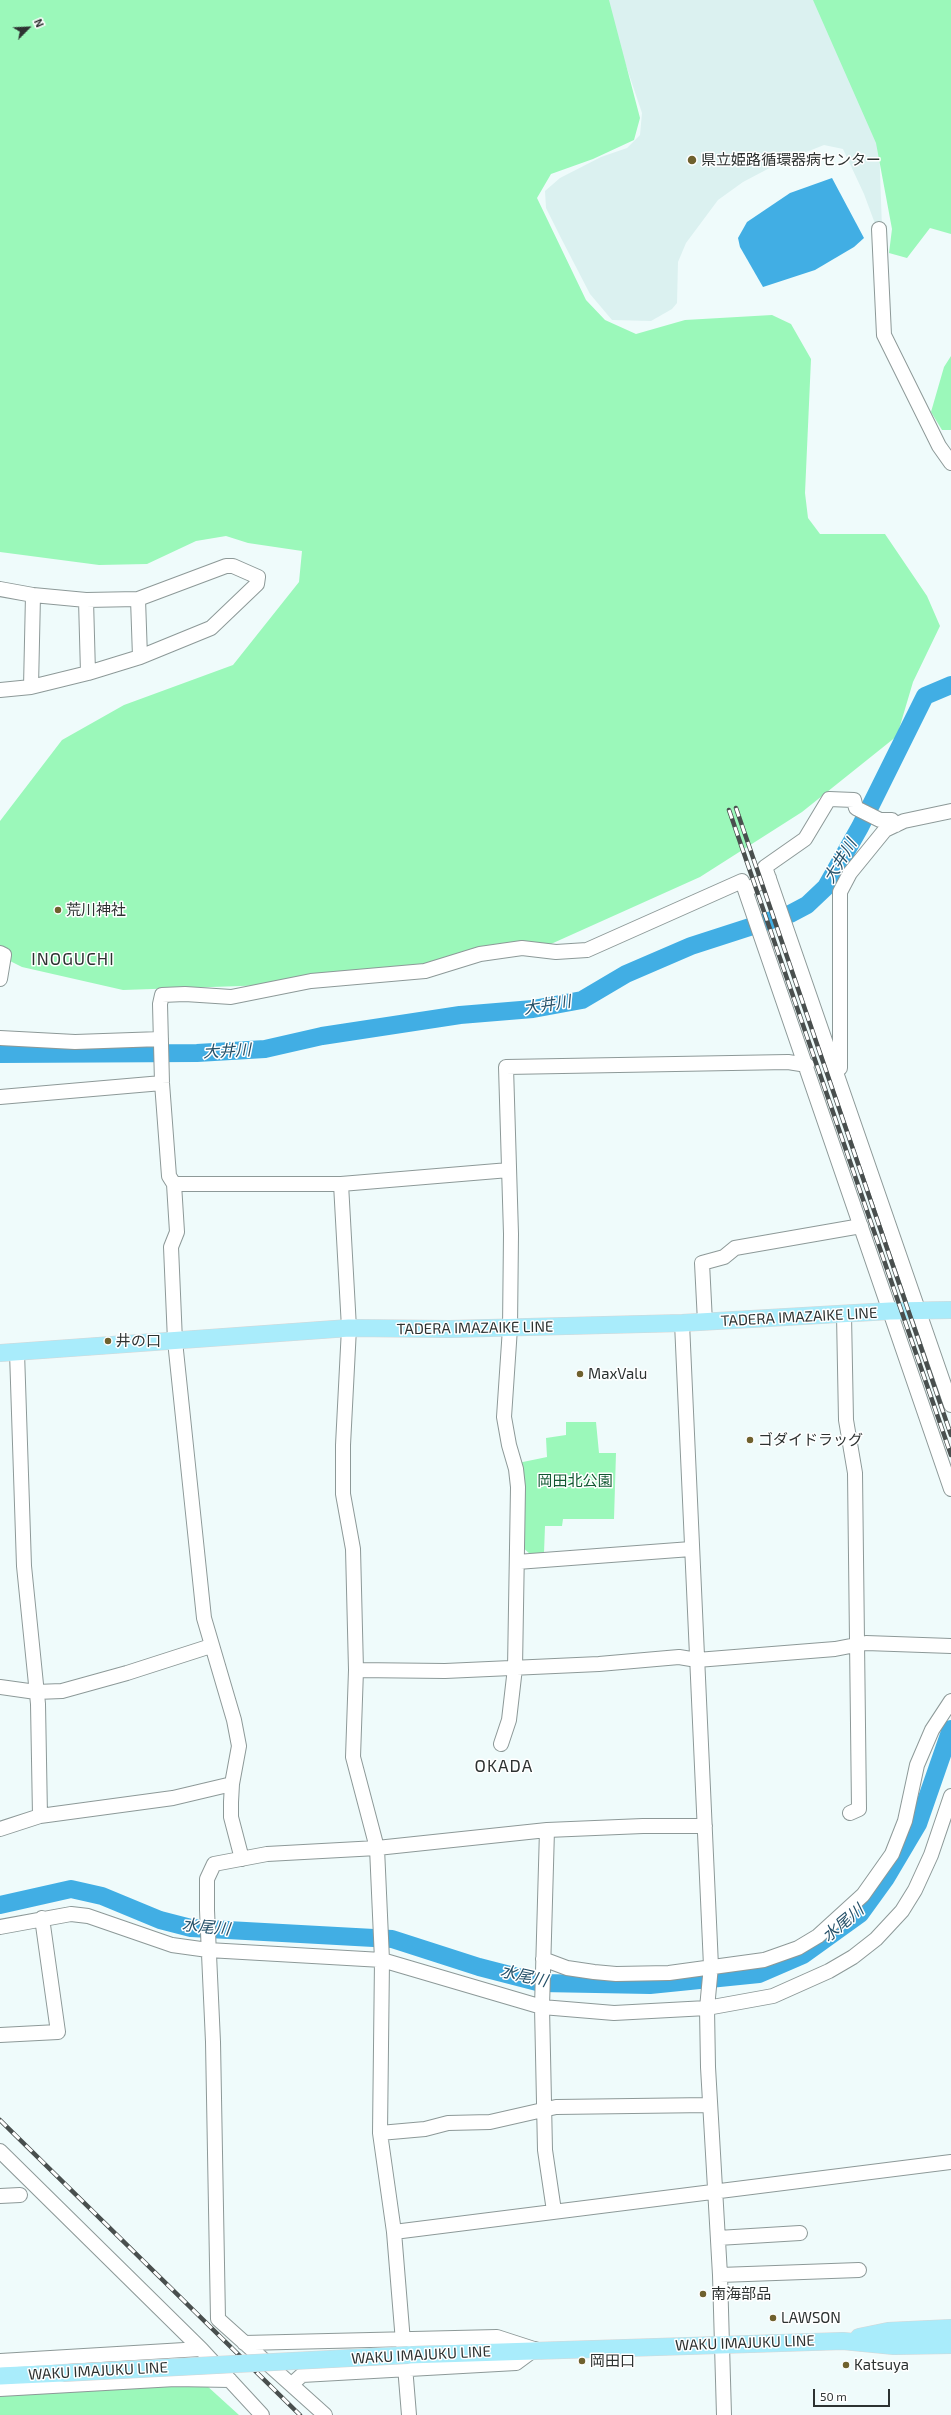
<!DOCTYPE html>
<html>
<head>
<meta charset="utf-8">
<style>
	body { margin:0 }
	#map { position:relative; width:951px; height:2415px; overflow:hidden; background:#effbfb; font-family:"Exo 2",sans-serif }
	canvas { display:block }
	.north { position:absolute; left:8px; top:8px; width:40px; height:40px; -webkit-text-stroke:3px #fff; paint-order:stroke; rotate:66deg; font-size:11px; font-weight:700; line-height:16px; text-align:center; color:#2d3231 }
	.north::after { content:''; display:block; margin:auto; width:14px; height:18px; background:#2d3231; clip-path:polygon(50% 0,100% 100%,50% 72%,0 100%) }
	.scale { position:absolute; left:813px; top:2389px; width:77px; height:18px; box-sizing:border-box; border:2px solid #2d3231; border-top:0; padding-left:5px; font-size:12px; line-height:14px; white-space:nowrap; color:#2d3231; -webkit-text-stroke:3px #fff; paint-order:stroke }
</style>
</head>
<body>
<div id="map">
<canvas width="951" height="2415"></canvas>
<div class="north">N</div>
<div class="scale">50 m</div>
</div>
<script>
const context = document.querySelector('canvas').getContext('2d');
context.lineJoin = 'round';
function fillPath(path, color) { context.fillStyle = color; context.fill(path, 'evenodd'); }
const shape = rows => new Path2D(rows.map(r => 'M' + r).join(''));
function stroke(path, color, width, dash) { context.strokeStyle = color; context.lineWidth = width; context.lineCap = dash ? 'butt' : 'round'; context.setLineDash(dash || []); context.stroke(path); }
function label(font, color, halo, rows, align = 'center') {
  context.font = font + ' "Exo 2","Noto Sans JP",sans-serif'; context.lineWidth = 3; context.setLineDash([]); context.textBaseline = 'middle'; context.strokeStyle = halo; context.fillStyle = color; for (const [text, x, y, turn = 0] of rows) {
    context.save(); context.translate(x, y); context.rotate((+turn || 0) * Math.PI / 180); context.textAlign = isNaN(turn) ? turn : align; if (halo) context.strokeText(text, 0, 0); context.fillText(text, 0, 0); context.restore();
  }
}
fillPath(shape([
	[608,0,816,0,879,144,882,228,877,229,864,194,843,149,824,145,781,162,743,182,718,200,686,243,678,262,677,303,672,309,651,321,612,320,590,294,561,238,546,208,545,191,560,178,601,157,627,148,640,135,642,113,608,12]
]), '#dbf1f0');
fillPath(shape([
	[0,0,609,0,640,118,634,140,593,159,551,174,537,198,586,300,605,320,636,334,685,320,772,315,791,324,811,359,805,493,808,518,820,534,885,534,927,596,940,626,913,682,897,736,802,812,700,877,542,948,389,981,123,990,22,967,0,956,0,821,62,740,124,705,233,665,299,582,302,551,248,543,226,536,196,541,147,564,99,565,0,552],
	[813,0,951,0,951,234,930,228,907,258,889,253,892,229,876,143],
	[951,356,951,430,942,430,931,412,944,367],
	[566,1422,596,1422,599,1453,616,1453,614,1519,563,1519,562,1526,545,1526,544,1553,530,1554,521,1546,518,1463,547,1457,546,1438,566,1435],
	[197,2383,206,2385,239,2415,0,2415,0,2395]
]), '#9bf8ba');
fillPath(shape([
	[832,178,864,238,854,247,815,270,763,287,740,247,738,238,747,222,790,193]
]), '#41aee4');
stroke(shape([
	[0,1054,197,1053,265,1049,322,1036,460,1015,533,1009,582,1000,626,974,691,946,790,914,807,905,826,887,860,827,925,696,951,685],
	[0,1905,71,1889,102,1896,160,1920,191,1928,392,1939,479,1967,541,1983,650,1985,759,1974,803,1955,860,1914,886,1878,918,1824,951,1729]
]), '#41aee4', 18);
const minor = shape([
	[879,229,884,335,939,446,951,463],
	[0,589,33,595,86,600,138,599,226,566,233,566,258,577,257,584,211,628,140,657,88,673,31,687,0,690],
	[138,599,140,657],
	[86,600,88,673],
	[31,687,33,595],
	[896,825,892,820,880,820,856,808,854,800,829,799,805,839,765,867,951,1405],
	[746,890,769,878],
	[0,953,4,955,0,979],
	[0,1038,75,1042,161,1039],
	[840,1068,840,892,850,873,885,830,904,821,951,811],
	[0,1097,162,1083],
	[174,1184,341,1184,509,1170],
	[341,1184,349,1328,343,1445,343,1494,353,1549,356,1670,353,1757,377,1848,382,1960,380,2133,394,2232,409,2415],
	[844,1315,846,1420,855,1473,859,1809,850,1813],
	[705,1322,702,1263,724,1257,735,1248,861,1226],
	[682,1323,711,1966,707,2008,708,2067,720,2275,724,2415],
	[17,1352,24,1566,38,1704,40,1816],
	[517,1562,691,1549],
	[356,1670,445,1671,599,1664,679,1657,697,1660,835,1649,866,1643,951,1646],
	[0,1687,36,1692,62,1691,127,1673,211,1646],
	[501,1744,509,1720,515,1668,518,1487,516,1469,509,1445,504,1417,510,1328,511,1234,506,1067,788,1062,807,1065],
	[0,1829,40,1816,173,1798,232,1784],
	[547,1830,542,2007,545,2150,554,2211],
	[242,1859,231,1817,231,1802,232,1784,239,1746,234,1720,204,1618,175,1341,171,1247,177,1232,174,1184,169,1176,162,1083,160,1004,162,995,185,994,231,997,311,981,425,971,480,954,522,948,556,952,587,950,742,881,951,1489],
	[0,1927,71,1914,88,1916,172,1945,208,1950,382,1960,542,2007,614,2013,707,2008,773,1996,829,1971,853,1957,876,1939,902,1911,915,1890,931,1855,951,1796],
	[543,1959,567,1968,594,1972,616,1974,669,1973,764,1960,798,1948,818,1936,863,1895,892,1854,905,1821,917,1765,932,1730,951,1701],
	[0,2035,58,2032,42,1918],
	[380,2133,425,2129,448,2123,490,2122,556,2107,709,2105],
	[0,2151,201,2349,262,2415],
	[0,2196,20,2195],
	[394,2232,951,2162],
	[718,2238,800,2233],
	[720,2275,859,2270],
	[244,2343,497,2337,534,2349],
	[0,2361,201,2349],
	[292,2384,302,2375,516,2363,535,2349],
	[0,2389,175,2379,230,2380],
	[325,2415,218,2319,213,2042,207,1910,207,1879,214,1864,267,1854,377,1848,547,1830,643,1826,705,1826]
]);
const major = shape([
	[0,1353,349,1328,450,1329,682,1323,890,1311,951,1310],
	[859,2337,888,2331,951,2328],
	[408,2355,843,2341,894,2346,951,2345],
	[0,2376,63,2373]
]);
stroke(minor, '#8d9998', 16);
stroke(major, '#d5d6d6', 18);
stroke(minor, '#fff', 14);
stroke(major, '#a9ecfb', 17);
const rail = shape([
	[736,808,951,1435],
	[729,810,951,1455],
	[0,2120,300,2415]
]);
stroke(rail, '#494f4e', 4.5);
stroke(rail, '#fff', 3, [9]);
const majorBridge = shape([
	[63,2373,408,2355]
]);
stroke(majorBridge, '#d5d6d6', 18, []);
stroke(majorBridge, '#a9ecfb', 17);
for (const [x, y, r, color] of [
	[692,160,5,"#6f612e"],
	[58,910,4,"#6f612e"],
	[108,1341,4,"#6f612e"],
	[580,1374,4,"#6f612e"],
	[750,1440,4,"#6f612e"],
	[703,2294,4,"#6f612e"],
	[773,2318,4,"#6f612e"],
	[582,2361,4,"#6f612e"],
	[846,2365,4,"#6f612e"]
]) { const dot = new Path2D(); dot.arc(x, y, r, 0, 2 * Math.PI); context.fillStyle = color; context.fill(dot); stroke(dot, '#fff', 1.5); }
label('15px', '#2d3231', '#fff', [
	["県立姫路循環器病センター",701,160],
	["荒川神社",66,910],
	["井の口",116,1341],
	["MaxValu",588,1374],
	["ゴダイドラッグ",758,1440],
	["南海部品",711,2294],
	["LAWSON",781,2318],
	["岡田口",590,2361],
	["Katsuya",854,2365]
], 'left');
label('15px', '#2d3231', '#fff', [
	["TADERA IMAZAIKE LINE",799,1317,-3],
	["TADERA IMAZAIKE LINE",475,1328,-1],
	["WAKU IMAJUKU LINE",745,2343,-2],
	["WAKU IMAJUKU LINE",421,2355,-3],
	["WAKU IMAJUKU LINE",98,2371,-3]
]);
label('15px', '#115731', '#fff', [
	["岡田北公園",575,1481]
]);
label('italic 16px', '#255068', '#fff', [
	["大井川",840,861,-59],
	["大井川",547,1005,-9],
	["大井川",227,1051,-3],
	["水尾川",843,1923,-40],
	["水尾川",206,1927,6],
	["水尾川",524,1976,13]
]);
context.letterSpacing = '1px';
label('17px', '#2d3231', '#fff', [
	["INOGUCHI",73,959],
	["OKADA",504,1766]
]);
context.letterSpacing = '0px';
</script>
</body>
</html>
